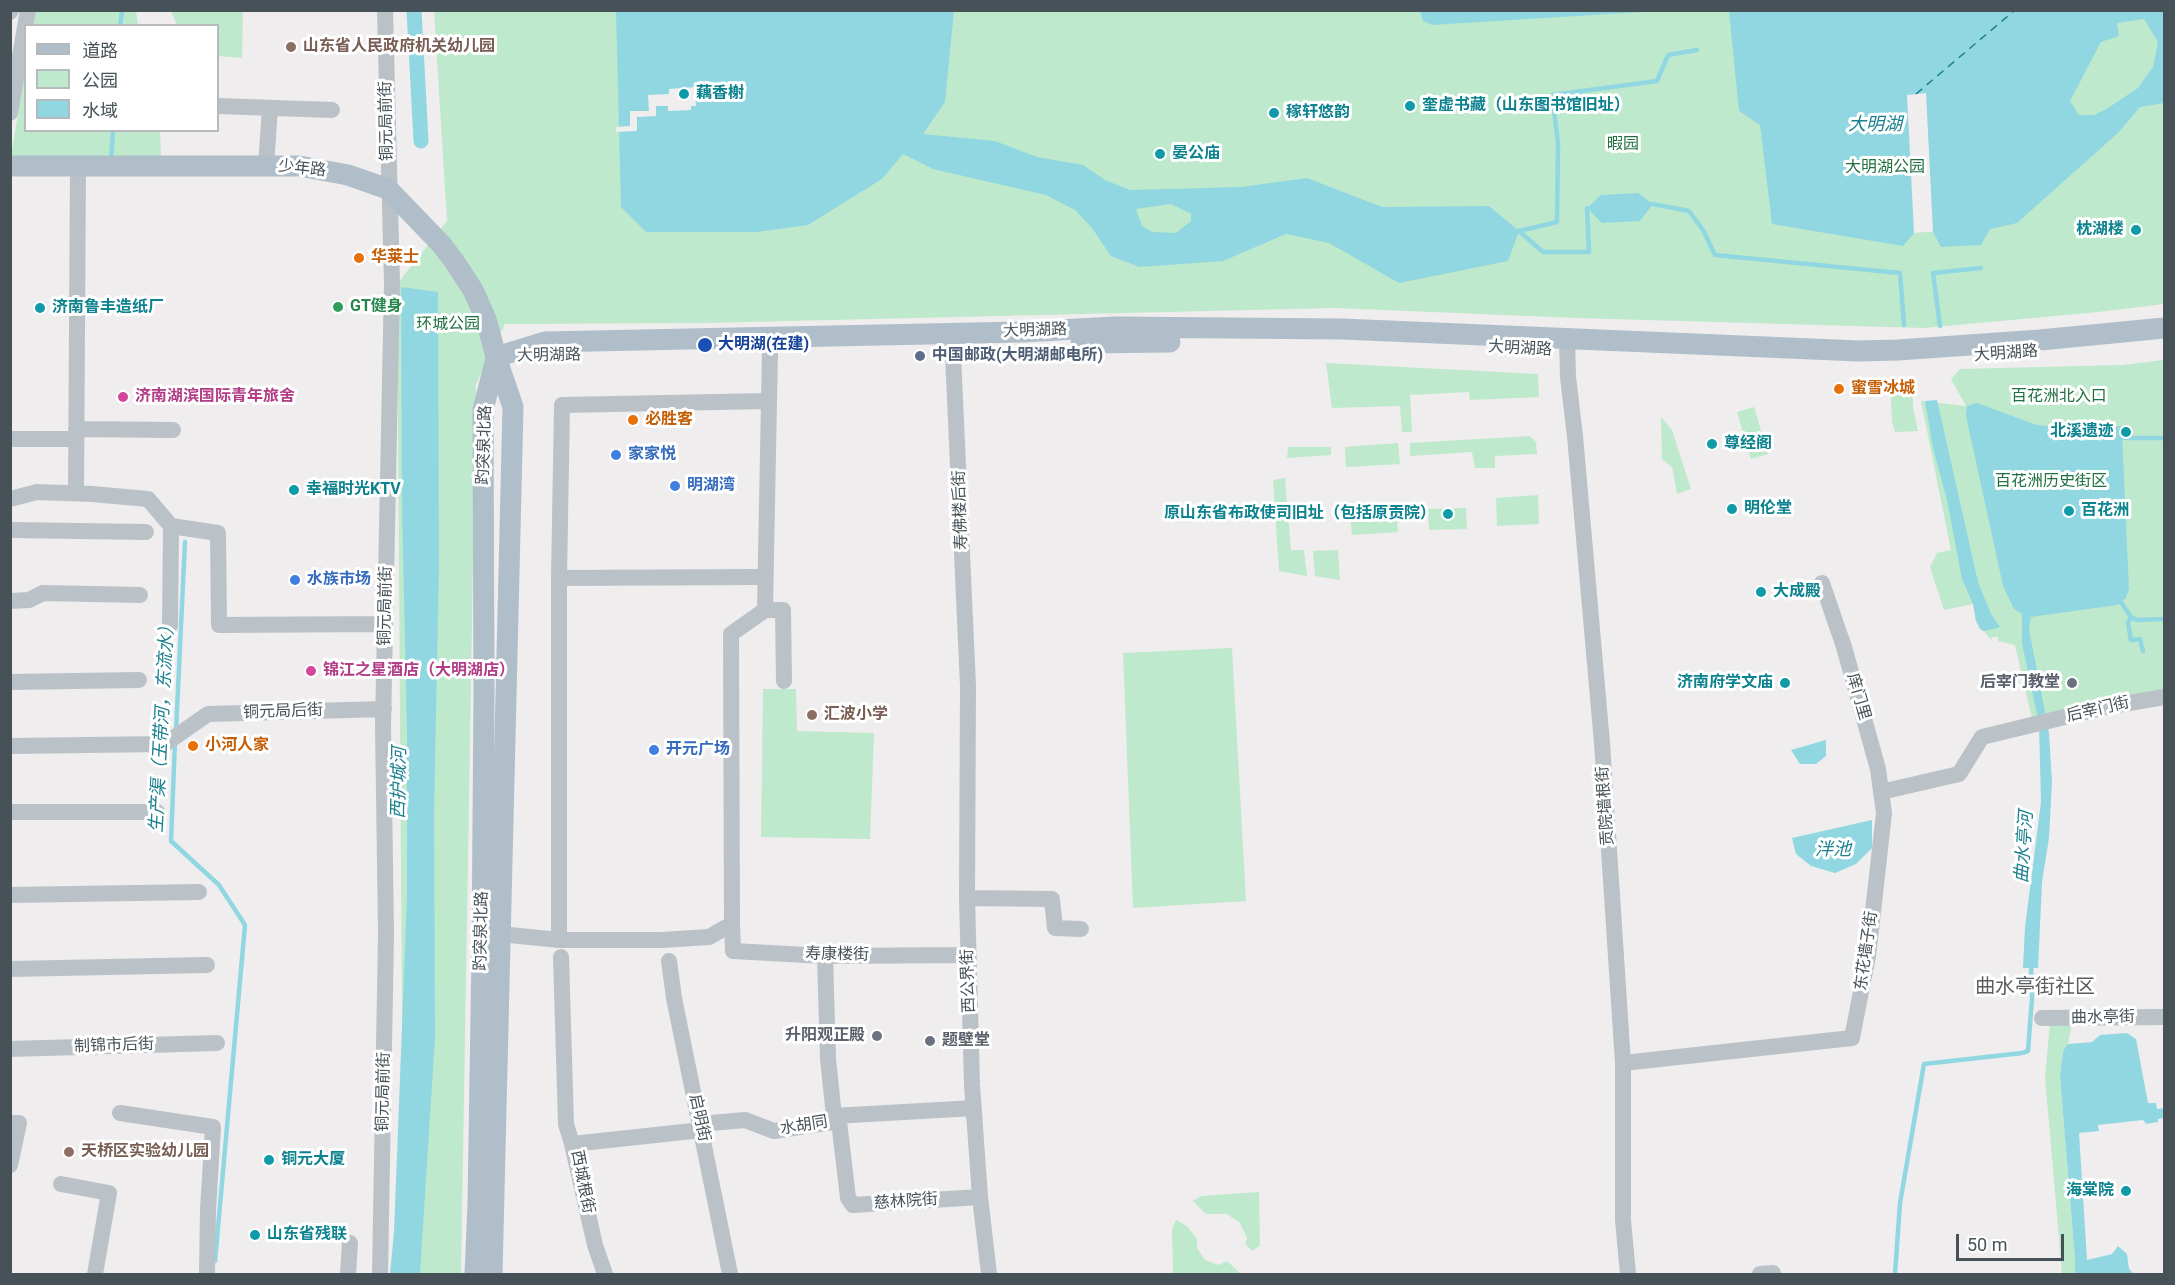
<!DOCTYPE html>
<html>
<head>
<meta charset="utf-8">
<style>
	body { margin:0 }
	#map { position:relative; width:2175px; height:1285px; overflow:hidden; background:#efeded; font-family:Roboto,"Noto Sans SC",sans-serif }
	canvas { display:block }
	.frame { position:absolute; inset:0; border:12px solid #475258; pointer-events:none }
	.legend { position:absolute; left:24px; top:24px; width:195px; height:108px; box-sizing:border-box; background:#fff; border:2px solid #b5babc; margin:0; padding:8px 10px; list-style:none; font-size:18px; color:#475258 }
	.legend li { display:flex; align-items:center; gap:12px; height:30px }
	.legend b { width:30px; border:2px solid #b5babc }
	.scale { position:absolute; left:1956px; top:1234px; width:108px; height:27px; box-sizing:border-box; border:3px solid #475258; border-top:0; padding-left:8px; font-size:18px; line-height:21px; white-space:nowrap; color:#475258; -webkit-text-stroke:4px #fff; paint-order:stroke }
</style>
</head>
<body>
<div id="map">
<canvas width="2175" height="1285"></canvas>
<div class="frame"></div>
<ul class="legend">
<li><b style="height:8px;background:#afbec9"></b>道路</li>
<li><b style="height:16px;background:#bfe9cc"></b>公园</li>
<li><b style="height:16px;background:#91d7e1"></b>水域</li>
</ul>
<div class="scale">50 m</div>
</div>
<script>
const context = document.querySelector('canvas').getContext('2d');
context.lineJoin = 'round';
function fillPath(path, color) { context.fillStyle = color; context.fill(path, 'evenodd'); }
const shape = rows => new Path2D(rows.map(r => 'M' + r).join(''));
function stroke(path, color, width, dash) { context.strokeStyle = color; context.lineWidth = width; context.lineCap = dash ? 'butt' : 'round'; context.setLineDash(dash || []); context.stroke(path); }
function label(font, color, halo, rows, align = 'center') {
  context.font = font + ' Roboto,"Noto Sans SC",sans-serif'; context.lineWidth = 6; context.setLineDash([]); context.textBaseline = 'middle'; context.strokeStyle = halo; context.fillStyle = color; for (const [text, x, y, turn = 0] of rows) {
    context.save(); context.translate(x, y); context.rotate((+turn || 0) * Math.PI / 180); context.textAlign = isNaN(turn) ? turn : align; if (halo) context.strokeText(text, 0, 0); context.fillText(text, 0, 0); context.restore();
  }
}
fillPath(shape([
	[36,10,136,11,138,25,33,26],
	[171,11,243,11,242,58,218,56,218,26,177,25],
	[434,11,2164,11,2164,304,2098,312,1924,328,1576,318,1335,308,705,323,505,324,476,384,461,1274,393,1274,403,1155,397,284,447,221],
	[25,69,26,130,160,131,161,159,11,157],
	[2164,360,2164,697,2033,723,2015,645,1998,641,1998,637,1992,637,1991,640,1976,621,1973,604,1944,610,1930,567,1937,553,1951,550,1921,401,1966,406,1951,379,1960,369,2122,365],
	[1326,363,1538,374,1539,397,1470,400,1469,392,1410,395,1412,432,1402,432,1400,406,1332,408],
	[1890,378,1912,379,1913,407,1918,431,1895,432,1892,422],
	[1754,407,1768,454,1751,459,1737,412],
	[1661,417,1672,430,1691,489,1677,494,1672,467,1662,459],
	[1530,436,1536,442,1537,454,1495,456,1495,468,1475,468,1472,452,1410,456,1410,443],
	[1398,443,1400,464,1346,467,1345,447],
	[1288,447,1331,447,1331,455,1287,458],
	[1285,478,1291,550,1304,550,1307,576,1279,571,1273,480],
	[1538,495,1539,524,1497,526,1496,498],
	[1466,508,1467,529,1429,530,1428,509],
	[1396,511,1398,532,1352,535,1350,514],
	[1338,550,1340,580,1315,576,1313,551],
	[1232,648,1246,901,1133,908,1123,653],
	[763,689,796,689,797,731,874,733,870,839,761,837],
	[2050,1024,2072,1024,2068,1044,2063,1051,2060,1076,2075,1260,2075,1274,2062,1274,2045,1077],
	[1259,1192,1260,1246,1252,1251,1245,1244,1247,1238,1240,1223,1227,1214,1206,1214,1193,1201,1201,1196],
	[1176,1220,1188,1227,1197,1239,1197,1248,1205,1260,1219,1265,1227,1261,1240,1273,1239,1274,1173,1274,1172,1229]
]), '#bfe9cc');
fillPath(shape([
	[616,11,954,11,945,102,923,134,995,141,1037,157,1083,165,1105,180,1130,190,1241,187,1307,178,1382,207,1489,206,1519,231,1508,261,1399,283,1329,243,1286,234,1223,261,1139,267,1111,256,1092,228,1075,210,1046,195,933,169,903,154,882,179,808,225,757,232,646,232,621,207],
	[1171,204,1191,214,1191,221,1176,233,1152,232,1142,226,1136,209],
	[1420,11,1420,10,1658,11,1432,25,1423,21],
	[1729,11,2164,11,2164,103,2140,107,2119,132,2017,223,1990,229,1981,245,1941,247,1933,232,1914,233,1903,246,1772,224,1760,125,1739,111],
	[2144,19,2158,42,2153,67,2138,88,2108,108,2094,115,2079,115,2070,101,2101,42,2119,36,2117,23],
	[1638,193,1653,204,1640,221,1602,223,1587,208,1601,195],
	[401,287,438,292,439,567,434,813,435,1037,420,1274,390,1274,394,1232,407,898,407,733,402,505],
	[1937,400,1978,582,1991,614,2000,627,1994,629,1983,631,1980,629,1976,621,1973,604,1962,579,1947,500,1933,448,1925,401],
	[1977,403,2037,425,2055,427,2125,426,2126,428,2122,433,2129,589,2126,598,2117,605,2031,617,2029,629,2049,733,2052,782,2049,838,2042,882,2038,968,2023,968,2025,927,2041,802,2039,724,2022,643,2022,614,2014,609,2003,586,1966,416,1967,406],
	[1826,740,1826,756,1816,764,1800,764,1791,750],
	[1872,820,1872,848,1856,864,1835,873,1811,866,1796,854,1792,838],
	[2127,1033,2136,1039,2148,1103,2156,1103,2157,1109,2164,1108,2164,1118,2158,1119,2158,1122,2146,1124,2143,1120,2098,1125,2099,1131,2079,1133,2087,1260,2112,1254,2118,1246,2127,1254,2129,1269,2134,1274,2075,1274,2075,1260,2060,1076,2063,1051,2068,1044,2092,1042,2100,1035]
]), '#91d7e1');
fillPath(shape([
	[695,87,696,106,691,106,691,110,668,111,668,106,656,106,656,116,637,117,637,131,616,132,616,127,630,126,630,111,649,111,648,95,669,94,669,89],
	[1926,93,1933,232,1914,233,1907,95]
]), '#efeded');
stroke(shape([
	[120,26,122,10],
	[111,161,113,130],
	[1653,204,1689,211,1703,230,1715,255,1900,273,1904,325],
	[1519,231,1557,222,1558,143,1552,95,1657,81,1668,55,1697,50],
	[1519,231,1543,252,1589,252,1587,208],
	[1940,326,1933,273,1981,268],
	[2122,438,2164,438],
	[2121,602,2131,617,2137,620,2164,619],
	[2131,617,2128,623,2131,640,2140,639,2143,651],
	[176,731,185,542],
	[175,742,171,841,219,885,245,925,215,1261],
	[2028,1051,2032,998,2031,964],
	[1895,1274,1900,1203,1924,1064,2022,1053,2028,1051]
]), '#91d7e1', 4.5);
stroke(shape([
	[414,10,421,141]
]), '#91d7e1', 15);
stroke(shape([
	[1916,94,2015,10]
]), '#1b818f', 1.5, [8, 6]);
stroke(shape([
	[10,12,11,10],
	[218,106,332,110],
	[10,113,28,10],
	[266,166,270,108],
	[952,333,968,686,967,898,972,1085,980,1197,989,1274],
	[1567,339,1568,377,1575,436,1602,743,1623,1063,1623,1220,1628,1274],
	[76,429,173,430],
	[10,439,76,439],
	[76,493,78,166],
	[10,499,37,492,92,494,148,499,171,526,218,533,219,625,385,624],
	[10,530,146,532],
	[756,577,559,578,562,405,768,401],
	[10,601,29,600,43,593,140,595],
	[765,610,783,610,784,681],
	[170,626,171,526],
	[10,682,139,680],
	[10,746,165,744,208,714,384,709],
	[1881,792,1959,774,1982,737,2106,707,2164,697],
	[10,812,157,812],
	[10,895,199,892],
	[967,898,1052,899,1055,928,1081,929],
	[732,924,733,951,825,956,968,955],
	[500,934,559,940,661,940,709,937,732,924,731,634,765,610,770,350],
	[559,940,559,578],
	[825,956,828,1059,834,1116,839,1121,848,1198,853,1205,980,1197],
	[561,957,566,1124,573,1147],
	[669,961,674,998,730,1274],
	[10,969,207,965],
	[2042,1018,2164,1017],
	[10,1049,217,1043],
	[1623,1063,1852,1038,1868,956,1884,813,1878,769,1844,647,1822,583],
	[120,1113,213,1127,208,1210,207,1274],
	[834,1116,974,1108],
	[10,1123,19,1123,10,1165],
	[700,1124,745,1120,774,1131,839,1121],
	[61,1184,109,1193,95,1274],
	[348,1274,350,1243],
	[380,1274,386,934,383,725,392,283,385,10],
	[605,1274,595,1245,572,1144,702,1130],
	[1760,1274,1773,1273]
]), '#bac2c8', 16);
stroke(shape([
	[10,166,299,166,348,175,388,189,442,245,454,261,473,290,486,319,496,357,513,407,492,1274],
	[1081,343,1170,342],
	[496,357,545,342,1022,332,1115,327,1342,329,1859,351,1898,350,2040,340,2164,328],
	[475,1274,478,1205,482,953,484,693,483,410,496,358]
]), '#afbec9', 21);
for (const [x, y, r, color] of [
	[291,47,6,"#8d6e63"],
	[684,94,6,"#0f9aa8"],
	[1410,106,6,"#0f9aa8"],
	[1274,113,6,"#0f9aa8"],
	[1160,154,6,"#0f9aa8"],
	[2136,230,6,"#0f9aa8"],
	[359,258,6,"#e8710a"],
	[338,307,6,"#2e9e5b"],
	[40,308,6,"#0f9aa8"],
	[705,345,8,"#1a4fb4"],
	[920,356,6,"#5c6f8a"],
	[1839,389,6,"#e8710a"],
	[123,397,6,"#d1479c"],
	[633,420,6,"#e8710a"],
	[2126,432,6,"#0f9aa8"],
	[1712,444,6,"#0f9aa8"],
	[616,455,6,"#3f7fe0"],
	[675,486,6,"#3f7fe0"],
	[294,490,6,"#0f9aa8"],
	[1732,509,6,"#0f9aa8"],
	[2069,511,6,"#0f9aa8"],
	[1448,514,6,"#0f9aa8"],
	[295,580,6,"#3f7fe0"],
	[1761,592,6,"#0f9aa8"],
	[311,671,6,"#d1479c"],
	[1785,683,6,"#0f9aa8"],
	[2072,683,6,"#6b7280"],
	[812,715,6,"#8d6e63"],
	[193,746,6,"#e8710a"],
	[654,750,6,"#3f7fe0"],
	[877,1036,6,"#6b7280"],
	[930,1041,6,"#6b7280"],
	[69,1152,6,"#8d6e63"],
	[269,1160,6,"#0f9aa8"],
	[2126,1191,6,"#0f9aa8"],
	[255,1235,6,"#0f9aa8"]
]) { const dot = new Path2D(); dot.arc(x, y, r, 0, 2 * Math.PI); context.fillStyle = color; context.fill(dot); stroke(dot, '#fff', 2); }
label('bold 16px', '#785e54', '#fff', [
	["山东省人民政府机关幼儿园",303,47],
	["汇波小学",824,715],
	["天桥区实验幼儿园",81,1152]
], 'left');
label('bold 16px', '#0d838f', '#fff', [
	["藕香榭",696,94],
	["奎虚书藏（山东图书馆旧址）",1422,106],
	["稼轩悠韵",1286,113],
	["晏公庙",1172,154],
	["枕湖楼",2124,230,"right"],
	["济南鲁丰造纸厂",52,308],
	["北溪遗迹",2114,432,"right"],
	["尊经阁",1724,444],
	["幸福时光KTV",306,490],
	["明伦堂",1744,509],
	["百花洲",2081,511],
	["原山东省布政使司旧址（包括原贡院）",1436,514,"right"],
	["大成殿",1773,592],
	["济南府学文庙",1773,683,"right"],
	["铜元大厦",281,1160],
	["海棠院",2114,1191,"right"],
	["山东省残联",267,1235]
], 'left');
label('16px', '#475258', '#fff', [
	["铜元局前街",387,121,-91],
	["少年路",302,169,6],
	["大明湖路",1035,331,-2],
	["大明湖路",1520,349,3],
	["大明湖路",2006,354,-4],
	["大明湖路",549,356,-1],
	["趵突泉北路",485,445,-88],
	["寿佛楼后街",961,510,-92],
	["铜元局前街",386,606,-89],
	["庠门里",1858,697,74],
	["后宰门街",2098,710,-13],
	["铜元局后街",283,712,-2],
	["贡院墙根街",1606,806,-94],
	["趵突泉北路",482,931,-89],
	["东花墙子街",1867,951,-82],
	["寿康楼街",837,955,1],
	["西公界街",969,981,-92],
	["曲水亭街",2103,1018,-1],
	["制锦市后街",114,1046,-2],
	["铜元局前街",384,1092,-89],
	["启明街",699,1118,78],
	["水胡同",804,1126,-9],
	["西城根街",582,1182,79],
	["慈林院街",906,1202,-4]
]);
label('16px', '#217041', '#fff', [
	["暇园",1623,145],
	["大明湖公园",1885,168],
	["环城公园",448,325],
	["百花洲北入口",2059,397],
	["百花洲历史街区",2051,482]
]);
label('bold 16px', '#c56008', '#fff', [
	["华莱士",371,258],
	["蜜雪冰城",1851,389],
	["必胜客",645,420],
	["小河人家",205,746]
], 'left');
label('bold 16px', '#27864d', '#fff', [
	["GT健身",350,307]
], 'left');
label('bold 16px', '#164399', '#fff', [
	["大明湖(在建)",718,345]
], 'left');
label('bold 16px', '#4e5e75', '#fff', [
	["中国邮政(大明湖邮电所)",932,356]
], 'left');
label('bold 16px', '#b23c85', '#fff', [
	["济南湖滨国际青年旅舍",135,397],
	["锦江之星酒店（大明湖店）",323,671]
], 'left');
label('bold 16px', '#366cbe', '#fff', [
	["家家悦",628,455],
	["明湖湾",687,486],
	["水族市场",307,580],
	["开元广场",666,750]
], 'left');
label('bold 16px', '#5b616d', '#fff', [
	["后宰门教堂",2060,683],
	["升阳观正殿",865,1036],
	["题壁堂",942,1041,"left"]
], 'right');
label('italic 18px', '#1b818f', '#fff', [
	["大明湖",1875,125],
	["生产渠（玉带河，东流水）",163,725,-87],
	["西护城河",400,783,-89],
	["曲水亭河",2025,847,-86],
	["泮池",1833,850]
]);
label('20px', '#5a5e61', '#fff', [
	["曲水亭街社区",2035,988]
]);
</script>
</body>
</html>
